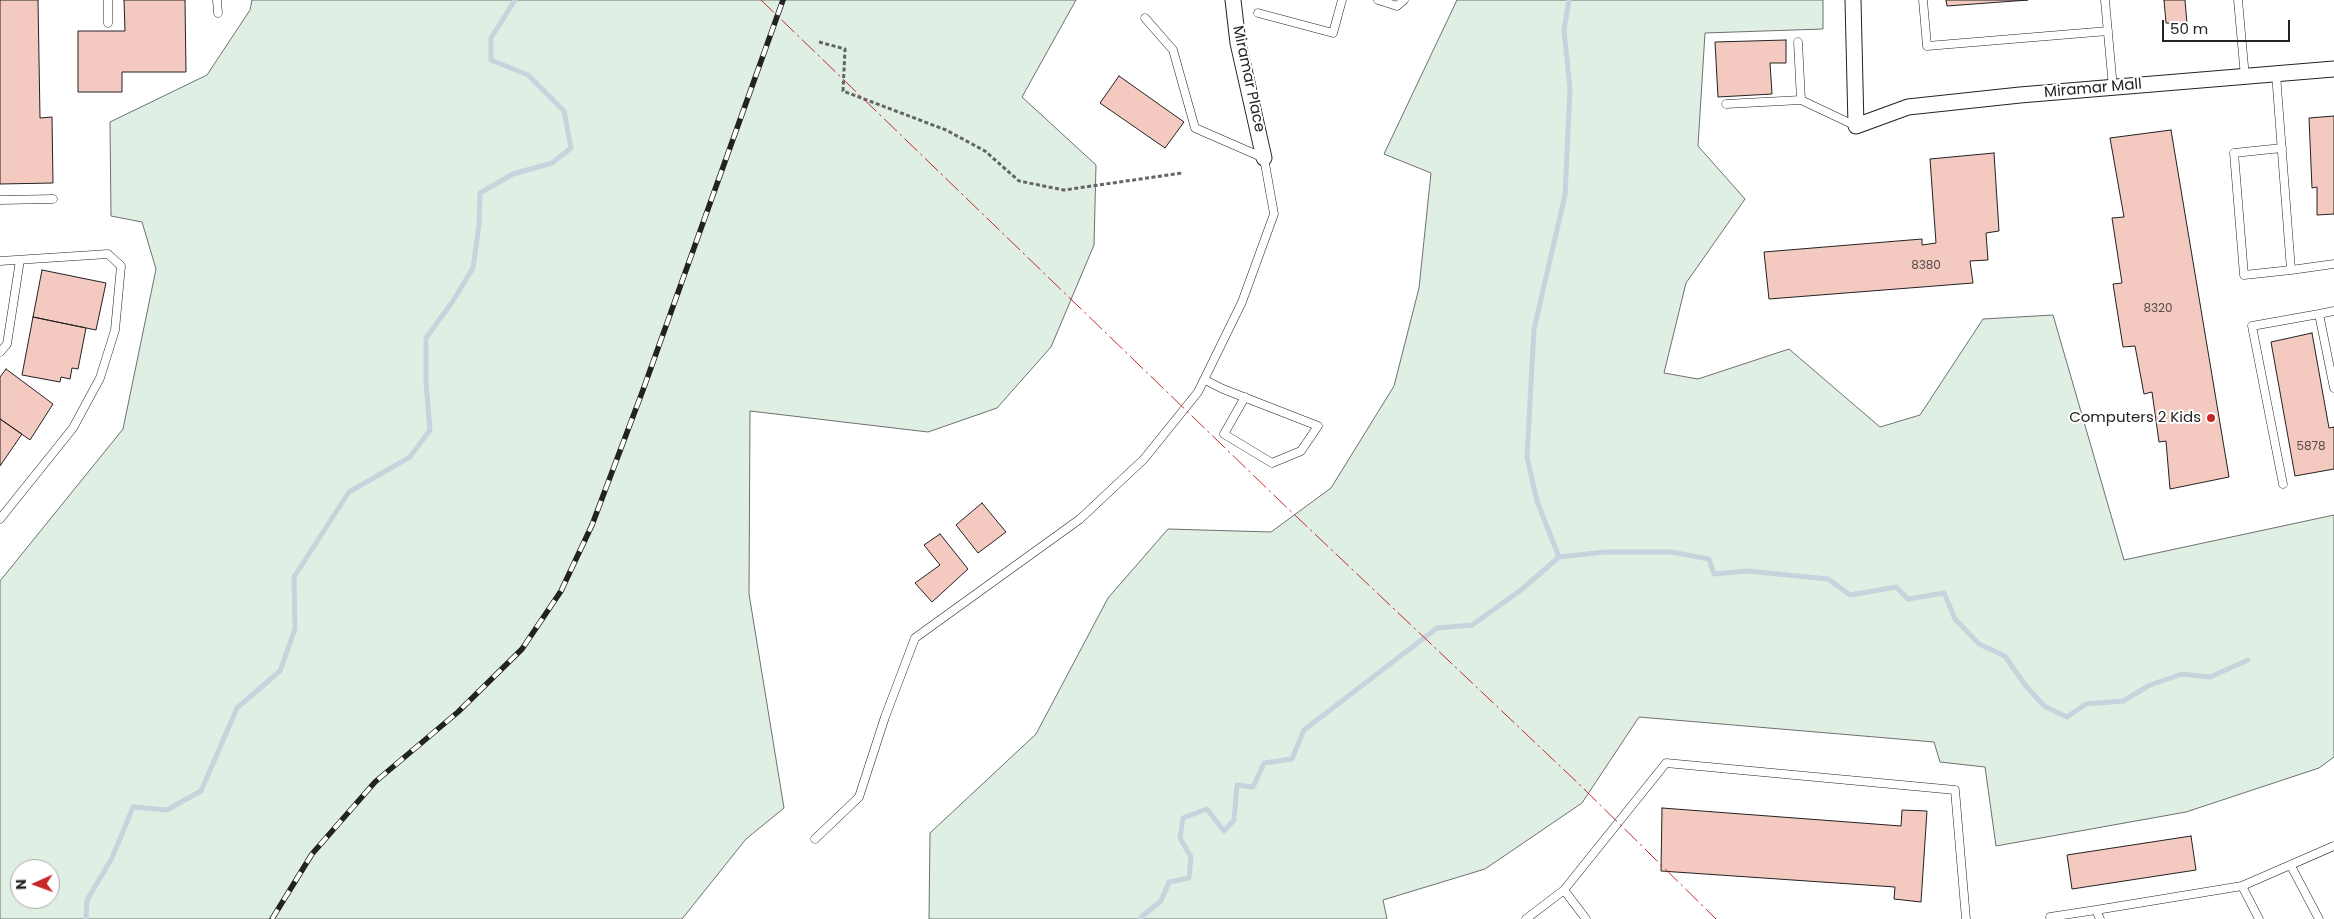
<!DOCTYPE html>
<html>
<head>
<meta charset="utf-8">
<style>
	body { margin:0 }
	#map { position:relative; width:2334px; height:919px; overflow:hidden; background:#fff; font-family:Poppins,sans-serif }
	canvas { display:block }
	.north { position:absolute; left:10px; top:859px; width:50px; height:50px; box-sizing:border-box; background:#fff; border:1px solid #a7a7a7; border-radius:50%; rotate:268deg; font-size:14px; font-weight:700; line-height:20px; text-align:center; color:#222 }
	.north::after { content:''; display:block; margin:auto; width:18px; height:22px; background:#c62828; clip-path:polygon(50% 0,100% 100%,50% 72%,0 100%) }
	.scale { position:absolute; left:2162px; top:20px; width:128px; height:22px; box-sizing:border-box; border:2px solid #222; border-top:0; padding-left:6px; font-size:15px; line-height:18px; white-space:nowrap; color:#222; -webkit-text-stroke:4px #fff; paint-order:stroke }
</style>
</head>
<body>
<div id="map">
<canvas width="2334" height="919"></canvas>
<div class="north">N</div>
<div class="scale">50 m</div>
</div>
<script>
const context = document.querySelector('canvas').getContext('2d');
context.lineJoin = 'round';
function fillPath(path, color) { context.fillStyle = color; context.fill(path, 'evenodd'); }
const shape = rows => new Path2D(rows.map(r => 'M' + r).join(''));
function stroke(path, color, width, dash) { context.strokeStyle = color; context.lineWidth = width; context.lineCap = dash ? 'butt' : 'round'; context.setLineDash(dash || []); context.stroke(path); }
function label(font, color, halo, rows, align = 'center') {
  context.font = font + ' Poppins,sans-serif'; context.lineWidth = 4; context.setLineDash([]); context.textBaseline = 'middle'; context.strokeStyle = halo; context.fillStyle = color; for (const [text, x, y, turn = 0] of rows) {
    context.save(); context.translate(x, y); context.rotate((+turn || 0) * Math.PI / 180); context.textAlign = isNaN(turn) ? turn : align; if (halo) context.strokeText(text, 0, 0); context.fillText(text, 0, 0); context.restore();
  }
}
const green = shape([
	[252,0,1076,0,1022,97,1096,165,1094,245,1051,347,997,408,928,432,750,411,749,594,784,808,746,839,682,919,0,919,0,581,123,429,156,269,142,222,111,216,110,122,207,75,250,10,252,0],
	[20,869,50,869,50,899,20,899,20,869],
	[1457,0,1823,0,1823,29,1705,33,1698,146,1745,199,1686,283,1664,373,1698,379,1789,349,1880,427,1920,415,1983,319,2053,315,2124,560,2334,515,2334,757,2319,768,2186,812,1996,846,1985,767,1940,762,1934,742,1639,717,1582,803,1485,869,1383,900,1387,919,929,919,930,833,1036,734,1108,598,1168,529,1271,532,1331,488,1394,386,1419,288,1431,173,1384,154,1457,0]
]);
fillPath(green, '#e0efe3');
stroke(green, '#6f6f6f', 1);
stroke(shape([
	[1559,557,1537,501,1527,457,1534,329,1565,195,1570,89,1564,30,1569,0],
	[86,919,87,900,112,858,133,807,167,810,201,791,237,708,280,671,295,629,294,577,349,492,410,457,430,430,426,383,426,338,453,301,473,268,479,225,480,193,513,174,552,163,571,148,564,111,528,75,491,60,491,38,515,0],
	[1141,919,1141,917,1161,901,1169,882,1189,878,1191,857,1180,838,1183,818,1207,809,1224,831,1234,820,1237,785,1253,787,1264,763,1292,759,1304,730,1437,628,1472,625,1521,590,1559,557,1605,552,1671,552,1709,559,1714,574,1747,571,1828,579,1850,595,1896,587,1908,599,1944,593,1955,619,1979,644,2005,656,2025,685,2044,706,2067,717,2086,704,2123,701,2150,685,2182,674,2210,677,2248,660]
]), '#c7d3dd', 5);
const building = shape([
	[0,0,38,0,40,118,52,117,53,183,0,184,0,0],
	[124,0,185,0,186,72,122,72,122,92,78,92,78,31,125,31,124,0],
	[1946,0,2028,0,1947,6,1946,0],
	[2164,0,2185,0,2187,24,2166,23,2164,0],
	[1786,40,1786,63,1770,63,1772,94,1718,97,1715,42,1786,40],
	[1119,76,1184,122,1165,148,1100,103,1119,76],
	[2334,116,2334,214,2317,215,2317,187,2312,188,2309,118,2334,116],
	[2171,130,2229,477,2170,489,2166,441,2159,442,2152,392,2144,394,2135,346,2123,347,2113,284,2122,283,2112,218,2124,217,2110,138,2171,130],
	[1994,153,1999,231,1986,233,1988,260,1970,261,1973,283,1769,299,1764,252,1922,239,1922,245,1936,243,1930,159,1994,153],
	[42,270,106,283,96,330,33,317,42,270],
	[33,317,86,328,78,369,72,368,70,379,61,377,60,382,22,375,33,317],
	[2312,333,2329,428,2334,427,2334,469,2295,476,2271,342,2312,333],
	[6,369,53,404,30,440,0,419,0,377,6,369],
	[0,419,22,434,0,466,0,419],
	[982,503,1006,532,978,553,956,525,982,503],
	[940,534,968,569,932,602,915,583,940,565,924,545,940,534],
	[1662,808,1901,826,1902,810,1927,811,1921,902,1894,899,1895,887,1661,871,1662,808],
	[2191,836,2196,870,2072,889,2067,855,2191,836]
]);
fillPath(building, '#f3c9c0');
stroke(building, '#222', 1);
const service = shape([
	[108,0,108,23],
	[217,0,218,13],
	[1378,0,1397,6,1404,0],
	[1923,0,1927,46,2108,31],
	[2105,0,2113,88],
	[2238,0,2245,77],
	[1258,13,1333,33,1342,0],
	[1798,42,1801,100,1856,126],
	[2276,74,2291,270,2334,264],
	[1726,104,1801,100],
	[2282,148,2234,153,2244,275,2291,270],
	[0,200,53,199],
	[0,261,108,254,121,266,115,330,100,378,73,428,0,519],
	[2334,311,2319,314,2334,388],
	[0,352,7,344,20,260],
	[1205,380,1223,389,1318,426,1301,451,1272,463,1224,434,1245,397],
	[2283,484,2252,326,2319,314],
	[815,839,859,797,885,717,915,638,1080,519,1144,459,1198,392,1242,302,1274,214,1264,158,1195,128,1173,50,1145,18],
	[2291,866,2319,919],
	[2242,886,2259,919],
	[1564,890,1586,919],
	[2050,917,2096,910],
	[1526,919,1564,890,1666,763,1955,790,1966,919],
	[2100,919,2096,910,2242,886,2334,846]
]);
const minor = shape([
	[1233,0,1238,43,1264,158],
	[1853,0,1856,126,1908,107,2020,95,2334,69]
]);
stroke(service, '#222', 9);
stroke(minor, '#222', 17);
stroke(shape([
	[819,42,845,49,843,91,946,130,985,151,1019,181,1064,190,1182,173]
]), '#646464', 3, [4, 2.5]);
stroke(service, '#fff', 8);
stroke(minor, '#fff', 15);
const rail = shape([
	[272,919,312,854,375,782,458,712,522,649,561,591,592,525,643,390,783,0]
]);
stroke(rail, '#222', 5.5);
stroke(rail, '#fff', 4, [11]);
stroke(shape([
	[761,0,1280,501,1581,786,1716,919]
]), '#c62828', 1, [18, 4, 2.5, 4]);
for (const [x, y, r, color] of [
	[2211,418,5,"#c62828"]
]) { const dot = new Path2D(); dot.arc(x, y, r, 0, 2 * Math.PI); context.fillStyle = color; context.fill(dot); stroke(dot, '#fff', 2); }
label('12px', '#564c4a', null, [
	["8380",1926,266],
	["8320",2158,309],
	["5878",2311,447]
]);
label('15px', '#222', '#fff', [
	["Miramar Place",1248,79,78],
	["Miramar Mall",2093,89,-5]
]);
label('15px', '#222', '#fff', [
	["Computers 2 Kids",2201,418]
], 'right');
</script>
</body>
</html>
